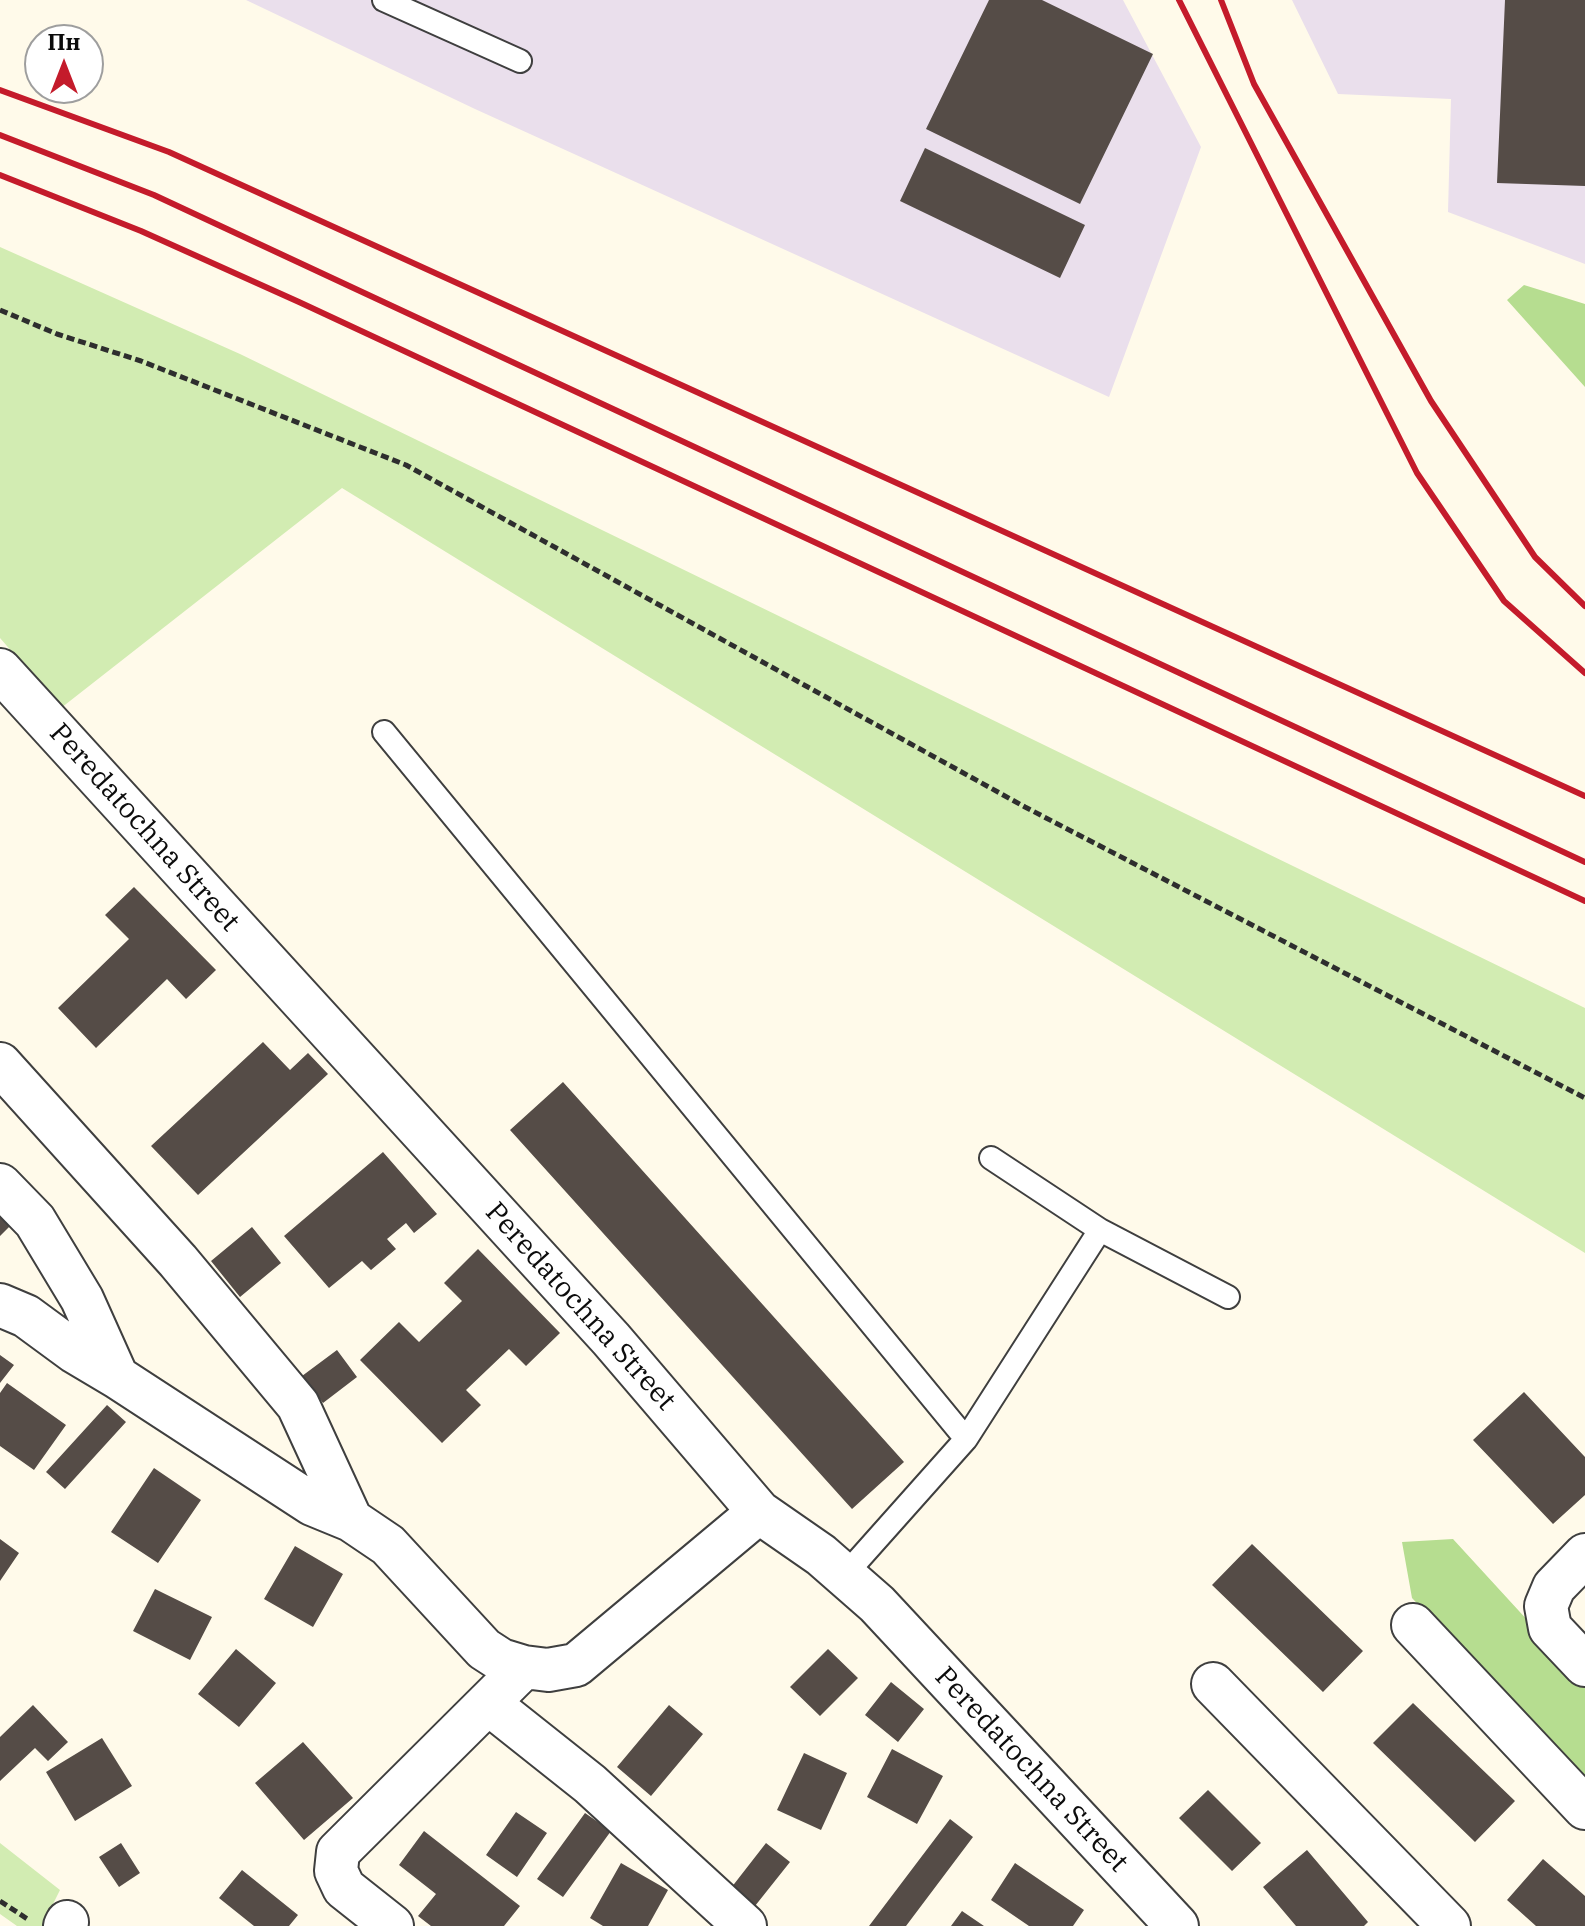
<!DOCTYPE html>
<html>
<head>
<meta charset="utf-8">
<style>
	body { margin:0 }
	#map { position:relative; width:1585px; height:1926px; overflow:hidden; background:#fffaea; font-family:"IBM Plex Serif",serif }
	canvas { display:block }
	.north { position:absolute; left:24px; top:24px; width:80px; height:80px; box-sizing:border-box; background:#fff; border:2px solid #9e9e9e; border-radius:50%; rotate:0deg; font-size:22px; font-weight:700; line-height:32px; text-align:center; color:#0c0c0c }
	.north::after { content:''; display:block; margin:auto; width:28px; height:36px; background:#c41b2b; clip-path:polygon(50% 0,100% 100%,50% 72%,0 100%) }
</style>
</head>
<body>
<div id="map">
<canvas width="1585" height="1926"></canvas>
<div class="north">Пн</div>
</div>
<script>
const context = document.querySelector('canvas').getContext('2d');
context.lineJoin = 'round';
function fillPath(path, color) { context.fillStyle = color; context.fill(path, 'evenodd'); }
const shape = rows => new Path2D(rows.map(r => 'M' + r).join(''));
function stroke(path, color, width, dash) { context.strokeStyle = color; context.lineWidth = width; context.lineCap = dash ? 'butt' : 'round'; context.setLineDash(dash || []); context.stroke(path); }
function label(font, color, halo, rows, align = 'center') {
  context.font = font + ' "IBM Plex Serif",serif'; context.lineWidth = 8; context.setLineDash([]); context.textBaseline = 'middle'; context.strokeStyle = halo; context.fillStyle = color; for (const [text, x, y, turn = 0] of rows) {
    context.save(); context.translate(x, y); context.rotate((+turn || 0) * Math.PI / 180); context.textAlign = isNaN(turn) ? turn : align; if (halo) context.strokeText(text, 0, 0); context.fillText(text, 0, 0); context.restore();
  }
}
fillPath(shape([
	[246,0,1123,0,1201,147,1109,397,475,109],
	[1292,0,1585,0,1585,264,1448,212,1451,99,1338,94]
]), '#eadfec');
fillPath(shape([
	[0,247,240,354,1585,1008,1585,1253,342,488,61,708,0,638],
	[0,1843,60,1890,42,1926,17,1926,0,1914]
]), '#d2ecb2');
fillPath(shape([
	[1524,285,1585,304,1585,387,1507,300],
	[1453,1539,1585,1683,1585,1780,1412,1598,1402,1542]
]), '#b6dd90');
fillPath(shape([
	[989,0,1042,0,1153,54,1080,204,926,129],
	[1505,0,1585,0,1585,186,1497,183],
	[925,148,1085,225,1060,278,900,201],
	[134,887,216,970,186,999,167,979,96,1048,58,1008,129,939,105,915],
	[263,1042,290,1070,308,1053,328,1074,198,1195,151,1146],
	[563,1082,904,1462,852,1509,510,1130],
	[383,1152,437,1214,414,1233,406,1223,387,1239,396,1249,371,1270,362,1261,329,1288,284,1236],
	[0,1215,11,1225,0,1236],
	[252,1227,281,1263,240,1297,211,1261],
	[478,1249,560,1333,526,1366,509,1349,466,1390,481,1405,442,1443,360,1360,399,1322,419,1342,462,1301,444,1283],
	[337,1350,357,1377,323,1403,302,1376],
	[0,1355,14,1365,0,1383],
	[7,1383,66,1425,34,1470,0,1446,0,1393],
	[1524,1392,1585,1457,1585,1495,1553,1524,1473,1440],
	[107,1405,126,1422,65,1489,46,1472],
	[154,1468,201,1500,158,1563,111,1532],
	[0,1539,19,1553,0,1581],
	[1252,1544,1363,1651,1323,1692,1212,1585],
	[295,1546,343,1574,313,1627,264,1599],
	[155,1589,212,1617,190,1660,133,1631],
	[236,1649,276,1683,239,1727,198,1694],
	[828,1649,858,1678,820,1716,790,1687],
	[891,1682,924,1709,898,1742,865,1715],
	[1413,1703,1515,1801,1475,1842,1373,1743],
	[33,1705,68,1742,48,1761,35,1748,0,1781,0,1737],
	[669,1705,703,1734,651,1796,617,1767],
	[102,1738,132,1786,75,1821,46,1772],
	[303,1742,353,1798,304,1840,255,1783],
	[892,1749,943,1776,917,1824,867,1797],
	[804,1753,847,1773,821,1830,777,1810],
	[1208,1790,1261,1843,1232,1871,1179,1818],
	[516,1812,547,1833,517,1877,486,1855],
	[585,1813,611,1831,563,1897,537,1879],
	[950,1819,973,1837,906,1926,869,1926],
	[424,1831,520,1906,504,1926,431,1926,418,1916,436,1894,399,1865],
	[121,1843,140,1873,119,1887,99,1857],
	[766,1843,790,1862,755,1906,731,1888],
	[1307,1850,1368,1922,1364,1926,1296,1926,1263,1887],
	[1543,1859,1585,1896,1585,1926,1536,1926,1507,1900],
	[621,1863,668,1890,648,1926,603,1926,590,1918],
	[1015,1863,1084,1910,1073,1926,1029,1926,991,1900],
	[242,1870,298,1915,289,1926,254,1926,219,1898],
	[962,1911,984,1926,951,1926]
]), '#554c47');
const lane = shape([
	[384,0,520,61],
	[384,732,966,1439,844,1576],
	[1100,1230,1228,1297],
	[966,1439,1100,1230,991,1158]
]);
const street = shape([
	[0,670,611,1339,759,1512,821,1555,877,1604,1177,1926],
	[0,1064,178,1261,298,1405,351,1520],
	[0,1185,35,1221,82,1299,117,1377,312,1504,351,1520,388,1545,484,1649,501,1660,524,1667,548,1670,576,1665,759,1512],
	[0,1305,26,1316,75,1352,117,1377],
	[1585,1555,1554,1587,1546,1606,1550,1628,1585,1665],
	[1413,1625,1585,1808],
	[1213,1684,1449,1926],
	[488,1703,590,1784,745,1926],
	[65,1926,67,1922],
	[392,1926,344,1888,336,1871,338,1852,524,1667]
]);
stroke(lane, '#3f3f3f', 26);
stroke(street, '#3f3f3f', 46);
stroke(shape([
	[0,310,57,334,141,361,406,465,1025,807,1585,1098],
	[0,1901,29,1920]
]), '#2e2e2e', 5, [8, 4]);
stroke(lane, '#fff', 22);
stroke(street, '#fff', 42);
stroke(shape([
	[1179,0,1417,473,1504,601,1585,673],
	[1221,0,1254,84,1431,401,1535,557,1585,606],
	[0,90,169,152,1585,796],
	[0,135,154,195,1585,862],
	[0,175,141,231,299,302,1585,901]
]), '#c41b2b', 6);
label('28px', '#0c0c0c', '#fff', [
	["Peredatochna Street",144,828,48],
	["Peredatochna Street",580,1307,48],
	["Peredatochna Street",1031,1770,47]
]);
</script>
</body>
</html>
